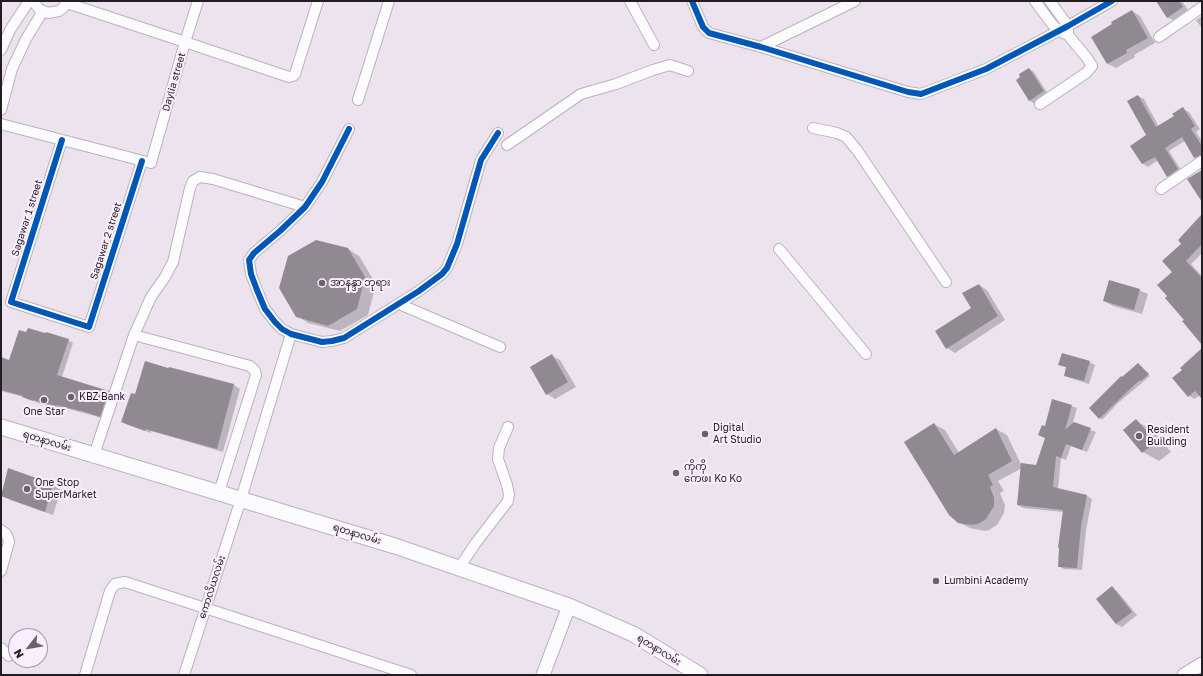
<!DOCTYPE html>
<html>
<head>
<meta charset="utf-8">
<style>
	body { margin:0 }
	#map { position:relative; width:1203px; height:676px; overflow:hidden; background:#ece3ef; font-family:"Golos Text",sans-serif }
	canvas { display:block }
	.frame { position:absolute; inset:0; border:2px solid #221c24; pointer-events:none }
	.north { position:absolute; left:8px; top:628px; width:40px; height:40px; box-sizing:border-box; background:#faedfe; border:1px solid #a499a7; border-radius:50%; rotate:239deg; font-size:11px; font-weight:700; line-height:16px; text-align:center; color:#221c24 }
	.north::after { content:''; display:block; margin:auto; width:14px; height:18px; background:#69626b; clip-path:polygon(50% 0,100% 100%,50% 72%,0 100%) }
</style>
</head>
<body>
<div id="map">
<canvas width="1203" height="676"></canvas>
<div class="frame"></div>
<div class="north">N</div>
</div>
<script>
const context = document.querySelector('canvas').getContext('2d');
context.lineJoin = 'round';
function fillPath(path, color) { context.fillStyle = color; context.fill(path, 'evenodd'); }
const shape = rows => new Path2D(rows.map(r => 'M' + r).join(''));
function stroke(path, color, width, dash) { context.strokeStyle = color; context.lineWidth = width; context.lineCap = dash ? 'butt' : 'round'; context.setLineDash(dash || []); context.stroke(path); }
function label(font, color, halo, rows, align = 'center') {
  context.font = font + ' "Golos Text","Noto Sans Myanmar",sans-serif'; context.lineWidth = 4; context.setLineDash([]); context.textBaseline = 'middle'; context.strokeStyle = halo; context.fillStyle = color; for (const [text, x, y, turn = 0] of rows) {
    context.save(); context.translate(x, y); context.rotate((+turn || 0) * Math.PI / 180); context.textAlign = isNaN(turn) ? turn : align; if (halo) context.strokeText(text, 0, 0); context.fillText(text, 0, 0); context.restore();
  }
}
fillPath(shape([
	[1157,1,1182,1,1188,10,1173,20,1167,17],
	[1132,11,1140,16,1155,43,1134,55,1135,57,1116,68,1108,64],
	[1202,16,1202,28,1196,20],
	[1029,69,1034,72,1048,94,1035,104,1030,101,1021,77],
	[1138,96,1144,99,1159,127,1175,117,1183,109,1189,112,1200,129,1196,132,1202,141,1202,160,1200,161,1195,158,1185,141,1169,151,1183,173,1173,179,1168,176,1158,160,1148,167,1143,164,1132,146,1147,136,1129,101],
	[1202,215,1202,253,1191,264,1202,276,1202,342,1185,320,1173,272,1183,244],
	[348,249,359,256,376,284,368,315,340,331,308,323,297,316],
	[979,285,987,290,1005,320,955,353,947,348,972,309],
	[1139,290,1148,294,1142,314,1113,306,1104,301],
	[68,340,73,343,62,377,108,392,113,395,105,419,91,415,61,407,61,408,38,403,24,397,1,391,1,358,10,361],
	[1202,351,1202,397,1200,395,1195,399,1189,396,1183,370],
	[552,356,560,360,576,387,555,399,547,394],
	[1089,362,1095,365,1089,384,1070,378,1065,375,1067,368,1059,364],
	[1138,364,1150,376,1118,403,1102,420,1100,418,1122,378],
	[169,368,234,385,240,389,223,452,151,431,151,433,128,425,122,422,136,395],
	[1071,406,1077,408,1073,423,1096,432,1087,452,1071,446,1066,460,1061,458,1058,489,1087,496,1092,499,1086,530,1082,570,1064,569,1059,566,1063,512,1023,508,1018,505,1022,468,998,481,1004,491,1000,493,1005,505,1004,513,997,525,989,530,985,531,970,528,958,522,934,424,945,430,959,453,996,429,1007,435,1021,464,1037,466,1046,439,1039,435],
	[1136,421,1152,430,1171,452,1159,461,1143,452],
	[52,485,61,490,53,515,10,500,2,495],
	[1112,588,1117,591,1137,615,1122,627,1116,624,1097,599]
]), '#0003');
fillPath(shape([
	[1156,1,1179,1,1183,7,1167,18],
	[1132,10,1148,38,1126,50,1127,53,1107,64,1091,37,1112,24,1111,22],
	[1029,68,1044,91,1029,101,1016,80,1020,77,1019,74],
	[1138,95,1156,127,1174,116,1172,114,1183,107,1195,126,1191,129,1202,146,1202,155,1194,158,1182,137,1165,148,1178,169,1167,177,1155,157,1142,164,1130,146,1146,135,1127,101],
	[1202,170,1202,202,1187,179],
	[1202,214,1202,244,1186,261,1202,278,1202,345,1182,321,1184,320,1165,298,1167,296,1157,285,1172,272,1162,261,1181,244,1178,240],
	[316,240,348,248,365,277,357,309,328,326,296,317,279,288,288,256],
	[1109,280,1140,289,1134,310,1103,301],
	[979,284,998,316,946,349,935,331,971,308,962,293],
	[28,328,45,333,46,332,69,339,57,375,109,391,100,417,85,412,56,405,56,406,33,400,33,401,22,397,23,396,1,390,1,357,9,360,19,330,26,332],
	[1202,348,1202,399,1195,391,1188,397,1172,378,1182,370,1180,368],
	[1062,353,1090,361,1084,381,1064,376,1066,367,1058,365],
	[552,354,568,382,546,395,530,367],
	[145,361,168,368,169,367,234,384,217,449,145,429,145,431,121,422,131,393,135,394],
	[1138,363,1149,374,1141,381,1140,380,1132,387,1099,419,1089,408,1121,376,1122,377],
	[1052,399,1072,405,1065,430,1074,422,1091,428,1082,450,1066,444,1061,458,1056,456,1053,487,1087,495,1081,526,1077,568,1058,567,1059,548,1058,548,1063,510,1017,505,1021,463,1036,465,1045,438,1038,435,1042,425,1045,426],
	[1136,419,1156,442,1142,453,1123,430],
	[934,423,954,455,996,428,1012,461,988,475,993,485,990,487,994,498,994,506,986,519,978,524,973,525,963,524,958,523,949,515,904,442],
	[8,468,53,484,45,512,1,496],
	[1112,586,1132,612,1116,624,1096,599]
]), '#908992');
const minor = shape([
	[33,1,39,9,48,13,59,11,63,8,67,1],
	[630,1,654,45],
	[692,1,703,27,709,33,761,47,908,92,921,94,986,69,1068,26,1112,1],
	[1035,1,1052,24,1059,31,1068,35,1087,58,1092,66,1086,73,1040,104],
	[1050,1,1068,26,1068,33],
	[67,3,185,42,289,77,293,76,295,74,318,1],
	[1159,37,1202,7],
	[761,47,855,1],
	[1,50,10,30,29,1],
	[358,100,389,1],
	[1,110,12,69,26,39,43,11],
	[1,124,151,163,185,42,198,1],
	[813,128,837,133,846,137,857,150,946,282],
	[349,129,322,182,305,207,280,231,254,253,249,260,251,274,257,290,265,309,275,322,282,329,291,334,322,342,332,341,344,338,419,291,442,274,447,268,457,244,481,160,498,133],
	[62,140,11,302,89,327,142,161],
	[507,145,581,94,616,84,653,70,670,65,688,71],
	[1161,189,1202,161],
	[779,249,866,354],
	[399,304,500,347],
	[134,335,250,366,255,371,256,375,219,492],
	[94,455,134,335,151,297,165,277,173,262,190,188,193,181,200,177,213,179,305,207],
	[1,530,6,534,8,538,9,542,1,571],
	[459,568,475,544,508,501,509,494,507,485,498,459,499,448,508,427],
	[1,648,9,656],
	[85,675,110,591,115,584,125,582,411,675],
	[184,675,241,499,291,334]
]);
const tertiary = shape([
	[543,675,569,606],
	[1184,675,1202,664]
]);
const secondary = shape([
	[1,427,395,546,569,606,633,634,700,675]
]);
stroke(minor, '#b9b3bc', 12);
stroke(tertiary, '#b9b3bc', 15);
stroke(secondary, '#b9b3bc', 17);
stroke(minor, '#fcfbfd', 10);
stroke(tertiary, '#fcfbfd', 13);
stroke(secondary, '#fcfbfd', 15);
stroke(shape([
	[692,1,703,27,709,33,761,47,908,92,921,94,986,69,1068,26,1112,1],
	[349,129,322,182,305,207,280,231,254,253,249,260,251,274,257,290,265,309,275,322,282,329,291,334,322,342,332,341,344,338,419,291,442,274,447,268,457,244,481,160,498,133],
	[62,140,11,302,89,327,142,161]
]), '#0057b8', 6);
for (const [x, y, r, color] of [
	[322,283,4,"#69626b"],
	[71,397,4,"#69626b"],
	[44,400,4,"#69626b"],
	[705,434,4,"#69626b"],
	[1139,436,4,"#69626b"],
	[676,473,4,"#69626b"],
	[27,489,4,"#69626b"],
	[936,581,4,"#69626b"]
]) { const dot = new Path2D(); dot.arc(x, y, r, 0, 2 * Math.PI); context.fillStyle = color; context.fill(dot); stroke(dot, '#faedfe', 1.5); }
label('10px', '#221c24', '#faedfe', [
	["Daylia street",174,82,-74],
	["Sagawar 1 street",27,218,-72],
	["Sagawar 2 street",106,241,-72],
	["ရတနာလမ်း",47,441,17],
	["ရတနာလမ်း",357,534,17],
	["ကောလိယလမ်း",212,587,-72],
	["ရတနာလမ်း",659,650,32]
]);
label('10px', '#221c24', '#faedfe', [
	["အာနန္ဒာ ဘုရား",330,283],
	["KBZ Bank",79,397],
	["One Star",44,412,"center"],
	["Digital",713,428],
	["Art Studio",713,440],
	["Resident",1147,430],
	["Building",1147,442],
	["ကိုကို",684,467],
	["ကေဖး Ko Ko",684,479],
	["One Stop",35,483],
	["SuperMarket",35,495],
	["Lumbini Academy",944,581]
], 'left');
</script>
</body>
</html>
